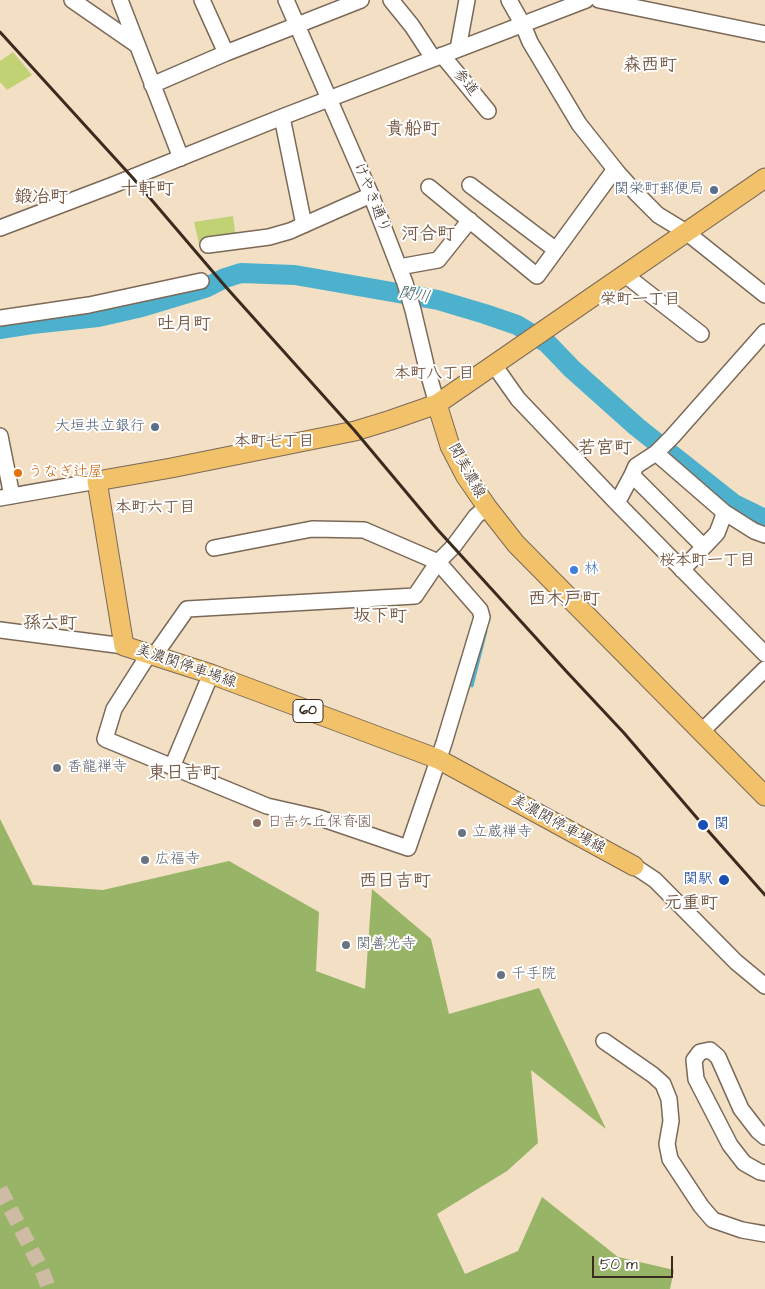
<!DOCTYPE html>
<html>
<head>
<meta charset="utf-8">
<style>
	body { margin:0 }
	#map { position:relative; width:765px; height:1289px; overflow:hidden; background:#f3dfc4; font-family:"Architects Daughter",sans-serif }
	canvas { display:block }
	.scale { position:absolute; left:592px; top:1256px; width:81px; height:22px; box-sizing:border-box; border:2px solid #3b2a1e; border-top:0; padding-left:6px; font-size:15px; line-height:18px; white-space:nowrap; color:#3b2a1e; -webkit-text-stroke:4px #fff; paint-order:stroke }
</style>
</head>
<body>
<div id="map">
<canvas width="765" height="1289"></canvas>
<div class="scale">50 m</div>
</div>
<script>
const context = document.querySelector('canvas').getContext('2d');
context.lineJoin = 'round';
function fillPath(path, color) { context.fillStyle = color; context.fill(path, 'evenodd'); }
const shape = rows => new Path2D(rows.map(r => 'M' + r).join(''));
function stroke(path, color, width, dash) { context.strokeStyle = color; context.lineWidth = width; context.lineCap = dash ? 'butt' : 'round'; context.setLineDash(dash || []); context.stroke(path); }
function label(font, color, halo, rows, align = 'center') {
  context.font = font + ' "Architects Daughter","Klee One",sans-serif'; context.lineWidth = 4; context.setLineDash([]); context.textBaseline = 'middle'; context.strokeStyle = halo; context.fillStyle = color; for (const [text, x, y, turn = 0] of rows) {
    context.save(); context.translate(x, y); context.rotate((+turn || 0) * Math.PI / 180); context.textAlign = isNaN(turn) ? turn : align; if (halo) context.strokeText(text, 0, 0); context.fillText(text, 0, 0); context.restore();
  }
}
fillPath(shape([
	[13,52,32,75,7,90,0,82,0,61],
	[233,216,236,239,199,244,194,222]
]), '#c1d275');
fillPath(shape([
	[0,819,33,885,103,890,229,861,319,912,316,971,365,989,372,889,431,939,449,1014,539,988,606,1129,531,1070,538,1143,507,1171,437,1214,465,1274,518,1251,542,1197,618,1257,674,1270,670,1289,0,1289]
]), '#98b466');
stroke(shape([
	[472,686,486,631]
]), '#4db0cc', 3);
stroke(shape([
	[0,329,32,324,98,317,142,307,205,288,225,278,241,273,295,275,438,300,485,314,517,325,547,343,572,369,637,427,734,504,765,519]
]), '#4db0cc', 20);
stroke(shape([
	[0,1189,41,1268,49,1289]
]), '#cebba3', 15, [15, 8]);
const minor = shape([
	[72,0,137,45],
	[120,0,181,158],
	[202,0,226,53],
	[286,0,371,195,405,283,413,310,427,369,437,404],
	[391,0,412,26,433,58],
	[509,0,523,25,530,42,579,124,618,173,637,194,658,215,686,232,765,295],
	[599,0,765,34],
	[458,49,467,0],
	[442,55,488,111],
	[152,85,226,53,361,0],
	[282,117,304,225],
	[470,185,556,250],
	[429,187,537,276,615,169],
	[0,228,113,185,282,117,586,0],
	[208,245,269,237,290,231,371,195],
	[399,267,438,260,470,220],
	[624,274,701,334],
	[0,318,89,305,201,281],
	[494,365,518,399,617,503,765,654],
	[0,436,12,496],
	[656,453,724,512,754,531,765,535],
	[632,475,636,466,656,453,672,437,765,332],
	[0,498,97,481],
	[617,503,632,475,704,547],
	[682,570,717,533,722,520,724,512],
	[0,630,124,646],
	[149,654,114,709,105,739,267,806,320,818,408,848,444,743,482,617,480,610,438,562,364,530,312,529,214,548],
	[154,656,187,609,415,596,438,562,453,547,476,516,487,507],
	[701,732,765,669],
	[172,767,211,674],
	[634,866,655,880,736,962,765,986],
	[604,1041,653,1075,663,1084,669,1099,671,1121,667,1144,670,1159,701,1206,713,1220,742,1230,765,1234],
	[765,1137,758,1131,741,1109,718,1057,710,1050,700,1052,694,1060,696,1079,730,1145,744,1163,760,1172,765,1173]
]);
const major = shape([
	[437,404,450,446,465,475,487,507,516,544,765,796],
	[634,866,438,759,211,674,124,646,97,481,171,468,355,431,391,420,437,404,765,178]
]);
stroke(minor, '#7b6958', 18);
stroke(major, '#7b6958', 21);
stroke(minor, '#fff', 15);
stroke(major, '#f2c26a', 19);
stroke(shape([
	[0,32,132,177,225,286,355,431,437,529,566,671,624,733,703,825,765,895]
]), '#3b2a1e', 3);
for (const [x, y, r, color] of [
	[714,190,5,"#5c6f8a"],
	[155,427,5,"#5c6f8a"],
	[18,473,5,"#e8710a"],
	[574,570,5,"#3f7fe0"],
	[57,768,5,"#6b7280"],
	[257,823,5,"#8d6e63"],
	[703,825,6,"#1a4fb4"],
	[462,833,5,"#6b7280"],
	[145,860,5,"#6b7280"],
	[724,880,6,"#1a4fb4"],
	[346,945,5,"#6b7280"],
	[501,975,5,"#6b7280"]
]) { const dot = new Path2D(); dot.arc(x, y, r, 0, 2 * Math.PI); context.fillStyle = color; context.fill(dot); stroke(dot, '#fff', 2); }
for (const [x, y, w] of [
	[308,711,30]
]) { const box = new Path2D(); box.roundRect(x - w / 2, y - 11.5, w, 23, 4); context.fillStyle = '#fff'; context.fill(box); stroke(box, '#3b2a1e', 1); }
label('bold 14px', '#3b2a1e', null, [
	["60",308,711]
]);
label('15px', '#3b2a1e', '#fff', [
	["参道",465,83,50],
	["けやき通り",371,198,68],
	["関美濃線",466,471,61],
	["美濃関停車場線",186,667,19],
	["美濃関停車場線",558,825,29]
]);
label('15px', '#4e5e75', '#fff', [
	["関栄町郵便局",704,190],
	["大垣共立銀行",145,427]
], 'right');
label('15px', '#c56008', '#fff', [
	["うなぎ辻屋",28,473]
], 'left');
label('15px', '#366cbe', '#fff', [
	["林",584,570]
], 'left');
label('15px', '#5b616d', '#fff', [
	["香龍禅寺",67,768],
	["立蔵禅寺",472,833],
	["広福寺",155,860],
	["関善光寺",356,945],
	["千手院",511,975]
], 'left');
label('15px', '#785e54', '#fff', [
	["日吉ケ丘保育園",267,823]
], 'left');
label('15px', '#164399', '#fff', [
	["関",714,825],
	["関駅",713,880,"right"]
], 'left');
label('italic 16px', '#426064', '#fff', [
	["関川",414,296,10]
]);
label('bold 16px', '#775a45', '#fff', [
	["栄町一丁目",640,301],
	["本町八丁目",434,375],
	["本町七丁目",274,443],
	["本町六丁目",155,509],
	["桜本町一丁目",707,562]
]);
label('bold 18px', '#775a45', '#fff', [
	["森西町",650,66],
	["貴船町",413,130],
	["十軒町",147,190],
	["鍛冶町",41,198],
	["河合町",428,235],
	["吐月町",184,325],
	["若宮町",605,449],
	["西木戸町",564,600],
	["坂下町",380,617],
	["孫六町",50,624],
	["東日吉町",184,774],
	["西日吉町",395,882],
	["元重町",691,904]
]);
</script>
</body>
</html>
